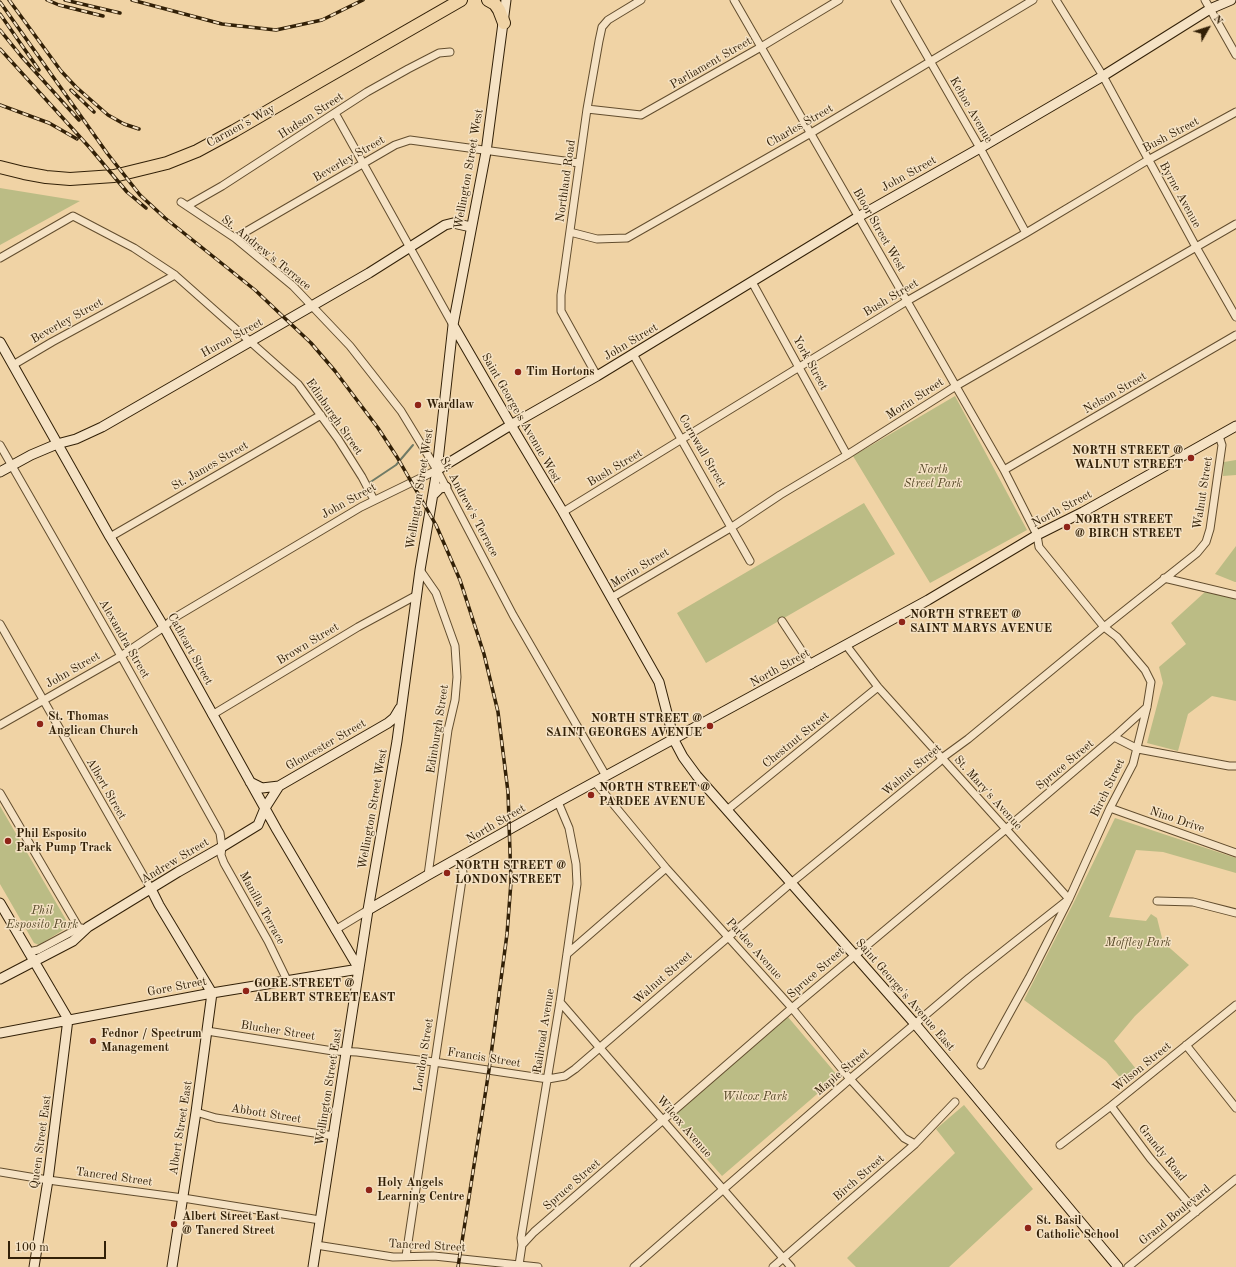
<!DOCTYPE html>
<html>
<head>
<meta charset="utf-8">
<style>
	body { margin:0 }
	#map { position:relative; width:1236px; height:1267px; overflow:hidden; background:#f0d3a5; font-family:"Old Standard TT",serif }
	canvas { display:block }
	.north { position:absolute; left:1188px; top:8px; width:40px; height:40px; -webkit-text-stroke:3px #f5e2c4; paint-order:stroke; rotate:51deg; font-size:11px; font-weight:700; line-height:16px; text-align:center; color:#322007 }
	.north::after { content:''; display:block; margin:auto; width:14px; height:18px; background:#322007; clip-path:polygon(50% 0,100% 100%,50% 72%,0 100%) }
	.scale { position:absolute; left:8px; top:1241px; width:98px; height:18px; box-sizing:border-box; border:2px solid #322007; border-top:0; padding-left:5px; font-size:12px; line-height:14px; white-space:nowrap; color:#322007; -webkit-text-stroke:3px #f5e2c4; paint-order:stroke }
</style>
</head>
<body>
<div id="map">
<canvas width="1236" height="1267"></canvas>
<div class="north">N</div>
<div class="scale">100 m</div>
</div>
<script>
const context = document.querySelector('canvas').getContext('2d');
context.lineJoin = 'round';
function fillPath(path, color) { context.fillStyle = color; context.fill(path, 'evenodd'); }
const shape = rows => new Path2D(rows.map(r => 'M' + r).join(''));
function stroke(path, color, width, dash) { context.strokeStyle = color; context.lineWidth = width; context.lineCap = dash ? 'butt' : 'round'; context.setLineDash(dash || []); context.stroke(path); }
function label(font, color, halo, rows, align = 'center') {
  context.font = font + ' "Old Standard TT",serif'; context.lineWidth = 3; context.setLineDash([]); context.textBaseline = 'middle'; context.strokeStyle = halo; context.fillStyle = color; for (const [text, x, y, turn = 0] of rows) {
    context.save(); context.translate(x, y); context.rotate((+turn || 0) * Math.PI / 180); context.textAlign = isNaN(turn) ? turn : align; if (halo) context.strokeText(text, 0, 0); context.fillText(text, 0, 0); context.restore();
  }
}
fillPath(shape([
	[0,188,6,189,80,201,0,245],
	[955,396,1027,530,930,583,853,456],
	[1236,460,1236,475,1223,476,1224,462],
	[864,503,895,554,706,663,677,613],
	[1236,546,1236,582,1235,582,1215,574],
	[1206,591,1236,599,1236,701,1212,696,1188,714,1178,751,1147,743,1163,683,1159,667,1186,644,1171,623],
	[0,806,69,925,68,927,39,945,34,943,0,884],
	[1115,818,1236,858,1236,873,1163,852,1136,850,1109,917,1146,921,1151,914,1157,918,1163,942,1189,965,1135,1016,1114,1041,1136,1069,1123,1081,1106,1061,1024,1000,1073,904],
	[788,1017,838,1076,722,1176,671,1118],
	[964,1105,1033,1189,949,1267,856,1267,847,1258,955,1153,936,1129]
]), '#bbbc85');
stroke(shape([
	[369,483,396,465,413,445]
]), '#707b66', 2);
const street = shape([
	[734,0,1004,470,1037,535,1039,547,1104,627,1117,637,1145,670,1151,682,1147,707,1133,764,1110,808,1069,899,1029,978,981,1065],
	[895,0,980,148,1026,233],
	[1056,0,1103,76,1196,247,1236,317],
	[1205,0,1236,55],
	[587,109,641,115,761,47,839,0],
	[335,113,453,325],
	[181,202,235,238,293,286,350,346,401,411,437,470,513,615,606,776],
	[187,206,222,186,367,92,408,69,439,53,450,52],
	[570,232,597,239,627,238,811,133,1033,0],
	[235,238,395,145,410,140,579,163],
	[0,258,73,216,134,248,175,275,298,384,338,439,362,477,374,500],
	[752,282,847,455],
	[633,354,750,561],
	[13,365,52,342,175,275],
	[597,376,561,311,561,295,587,109,599,41,602,27,608,20,641,0],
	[0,445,121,656,220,833,222,847,221,855,224,863,268,941,287,980],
	[1004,470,1236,335],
	[563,512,907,301,1026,233,1148,160,1236,112],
	[110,537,321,415],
	[420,570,436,593,455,646,457,677,455,700,448,730,428,875],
	[1164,578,1236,595],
	[611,598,732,527,780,495,847,455,956,386,1236,224],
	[782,621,811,665],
	[0,624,151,889],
	[212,715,358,627,417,595],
	[0,725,121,656,164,627,174,618,361,507,437,470],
	[1114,737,1138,749,1229,766,1236,766],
	[595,782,666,868,792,1008,850,1079,904,1138,915,1144],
	[0,793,79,928],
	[1110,808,1236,853],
	[727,810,878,687],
	[1157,901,1193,902,1236,913],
	[335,930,368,910],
	[28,952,38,950,79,928,82,928],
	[567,954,666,868],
	[560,1002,599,1047,791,1267],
	[207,1031,333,1051,357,1052,434,1062,548,1079,565,1076,575,1069,791,883,939,762,942,758,968,739,1104,627,1197,553,1206,542,1210,529,1222,445,1219,436],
	[1186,1045,1236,1108],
	[1111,1106,1150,1158,1196,1212],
	[196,1112,216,1118,334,1136],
	[1060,1145,1111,1106,1236,1005],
	[0,1172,48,1180,183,1198,320,1220],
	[316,1245,393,1257,434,1256,538,1267],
	[522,1245,534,1232,792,1008,1006,829,1114,737,1147,707],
	[406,1256,463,873,461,857],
	[519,1265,522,1245,521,1238,560,1002,577,884,576,864,569,828,558,802],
	[634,1267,850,1079,969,978,1069,899,878,687,846,645],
	[773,1267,915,1144,955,1102],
	[1128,1267,1236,1179]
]);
const secondary = shape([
	[453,325,511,425,563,512,659,682,674,740,683,757,697,776,916,1025,1118,1267],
	[0,342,110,537,164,627,277,830,359,969],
	[437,470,511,425,597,376,858,217,980,148,1103,76,1210,9,1231,0],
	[0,472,31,455,57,444,76,439,102,427,369,273,445,225,453,223,471,227],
	[433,495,440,488,446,487],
	[250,782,262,788,279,786],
	[151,889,159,905,212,993,196,1112,172,1267],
	[0,903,68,1019],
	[368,910,428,875,558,802,928,600,1037,535,1083,512,1236,426],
	[0,979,73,941,88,927,178,872,222,847,258,825,265,808,279,786,388,723,394,718,400,708],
	[0,1033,212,993,359,969],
	[34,1267,48,1180,68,1019],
	[313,1267,368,910,397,741,420,570,437,470,453,325,486,152,506,0]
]);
const highway = shape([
	[488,0,495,4,499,10,504,23],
	[0,167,24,173,46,177,70,179,114,176,167,163,197,151,234,131,320,81,461,0]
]);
stroke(street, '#624d2e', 9);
stroke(secondary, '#322007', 11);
stroke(highway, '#322007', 14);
stroke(street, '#f5e2c4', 7);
stroke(secondary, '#f5e2c4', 9);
stroke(highway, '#f0d3a5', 12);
const rail = shape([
	[9,0,61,71,76,87,108,115,124,124,139,129],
	[47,0,59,5,103,16],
	[65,0,120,13],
	[132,0,222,24,276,30,322,20,363,0],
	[0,2,107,153,140,195,165,218,255,290,311,343,335,371,378,428,397,457,436,525,460,580,484,654,498,712,508,792,511,882,507,934,489,1070,458,1267],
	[0,14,39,70],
	[0,30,21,56,79,120],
	[0,49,90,148,127,192,146,208],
	[71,90,94,112],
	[0,105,49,123,77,139]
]);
stroke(rail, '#322007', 3.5);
stroke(rail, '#f5e2c4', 2, [6]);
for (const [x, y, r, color] of [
	[518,372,4,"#8f2418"],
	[418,405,4,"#8f2418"],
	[1191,458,4,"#8f2418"],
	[1067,527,4,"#8f2418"],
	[902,622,4,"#8f2418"],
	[40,724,4,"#8f2418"],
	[710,726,4,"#8f2418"],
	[591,795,4,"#8f2418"],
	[8,841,4,"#8f2418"],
	[447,873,4,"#8f2418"],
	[246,991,4,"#8f2418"],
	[93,1041,4,"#8f2418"],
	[369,1190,4,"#8f2418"],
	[174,1224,4,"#8f2418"],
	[1028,1228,4,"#8f2418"]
]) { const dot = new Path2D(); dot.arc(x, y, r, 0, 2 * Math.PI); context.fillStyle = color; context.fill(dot); stroke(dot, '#f5e2c4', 1.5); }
label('12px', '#322007', '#f5e2c4', [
	["Parliament Street",711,63,-30],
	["Kehoe Avenue",971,110,60],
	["Hudson Street",311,116,-33],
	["Carmen's Way",241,126,-29],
	["Charles Street",800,126,-30],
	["Bush Street",1171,135,-28],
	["Beverley Street",349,159,-30],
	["Wellington Street West",469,169,-80],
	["John Street",909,174,-29],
	["Northland Road",566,181,-82],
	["Byrne Avenue",1180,195,61],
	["Bloor Street West",879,230,60],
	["St. Andrew's Terrace",266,253,39],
	["Bush Street",891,298,-31],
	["Beverley Street",67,321,-29],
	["Huron Street",232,338,-29],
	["John Street",631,342,-31],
	["York Street",810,363,61],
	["Nelson Street",1115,393,-30],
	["Morin Street",915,399,-33],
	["Edinburgh Street",334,417,55],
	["Saint George's Avenue West",521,418,60],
	["Cornwall Street",702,451,60],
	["St. James Street",210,466,-30],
	["Bush Street",615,468,-31],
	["Wellington Street West",420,489,-81],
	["Walnut Street",1203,493,-81],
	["John Street",349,501,-29],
	["St. Andrew's Terrace",469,507,62],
	["North Street",1062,509,-28],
	["Morin Street",640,568,-31],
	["Alexandra Street",124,639,60],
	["Brown Street",308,644,-31],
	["Cathcart Street",190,649,61],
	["North Street",780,668,-29],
	["John Street",73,670,-30],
	["Edinburgh Street",438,729,-81],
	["Chestnut Street",796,740,-39],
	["Gloucester Street",326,745,-30],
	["Spruce Street",1065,765,-40],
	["Walnut Street",912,770,-40],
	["Birch Street",1108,788,-64],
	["Albert Street",106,789,60],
	["St. Mary's Avenue",988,793,48],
	["Wellington Street West",373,809,-80],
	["Nino Drive",1177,820,19],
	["North Street",496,824,-30],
	["Andrew Street",175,861,-31],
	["Manilla Terrace",262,908,61],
	["Pardee Avenue",754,949,48],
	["Spruce Street",816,973,-41],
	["Walnut Street",663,978,-41],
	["Gore Street",177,987,-11],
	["Saint George's Avenue East",905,995,49],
	["Blucher Street",278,1031,9],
	["Railroad Avenue",544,1031,-81],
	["London Street",424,1055,-81],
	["Francis Street",484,1058,9],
	["Wilson Street",1142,1067,-39],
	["Maple Street",842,1072,-40],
	["Wellington Street East",329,1087,-81],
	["Abbott Street",266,1114,9],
	["Wilcox Avenue",684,1127,49],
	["Albert Street East",181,1128,-81],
	["Queen Street East",41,1142,-82],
	["Grandy Road",1162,1153,51],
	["Tancred Street",114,1177,8],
	["Birch Street",859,1178,-41],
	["Spruce Street",572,1185,-41],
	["Grand Boulevard",1175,1215,-39],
	["Tancred Street",427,1246,3]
]);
label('bold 12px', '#322007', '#f5e2c4', [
	["Tim Hortons",526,372],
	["Wardlaw",426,405],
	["NORTH STREET @",1183,451,"right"],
	["WALNUT STREET",1183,465,"right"],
	["NORTH STREET",1075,520],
	["@ BIRCH STREET",1075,534],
	["NORTH STREET @",910,615],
	["SAINT MARYS AVENUE",910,629],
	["St. Thomas",48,717],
	["Anglican Church",48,731],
	["NORTH STREET @",702,719,"right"],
	["SAINT GEORGES AVENUE",702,733,"right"],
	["NORTH STREET @",599,788],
	["PARDEE AVENUE",599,802],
	["Phil Esposito",16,834],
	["Park Pump Track",16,848],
	["NORTH STREET @",455,866],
	["LONDON STREET",455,880],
	["GORE STREET @",254,984],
	["ALBERT STREET EAST",254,998],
	["Fednor / Spectrum",101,1034],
	["Management",101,1048],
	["Holy Angels",377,1183],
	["Learning Centre",377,1197],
	["Albert Street East",182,1217],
	["@ Tancred Street",182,1231],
	["St. Basil",1036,1221],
	["Catholic School",1036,1235]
], 'left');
label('italic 12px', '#544726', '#f5e2c4', [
	["North",933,470],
	["Street Park",933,484],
	["Phil",42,911],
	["Esposito Park",42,925],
	["Moffley Park",1138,943],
	["Wilcox Park",755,1097]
]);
</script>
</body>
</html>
